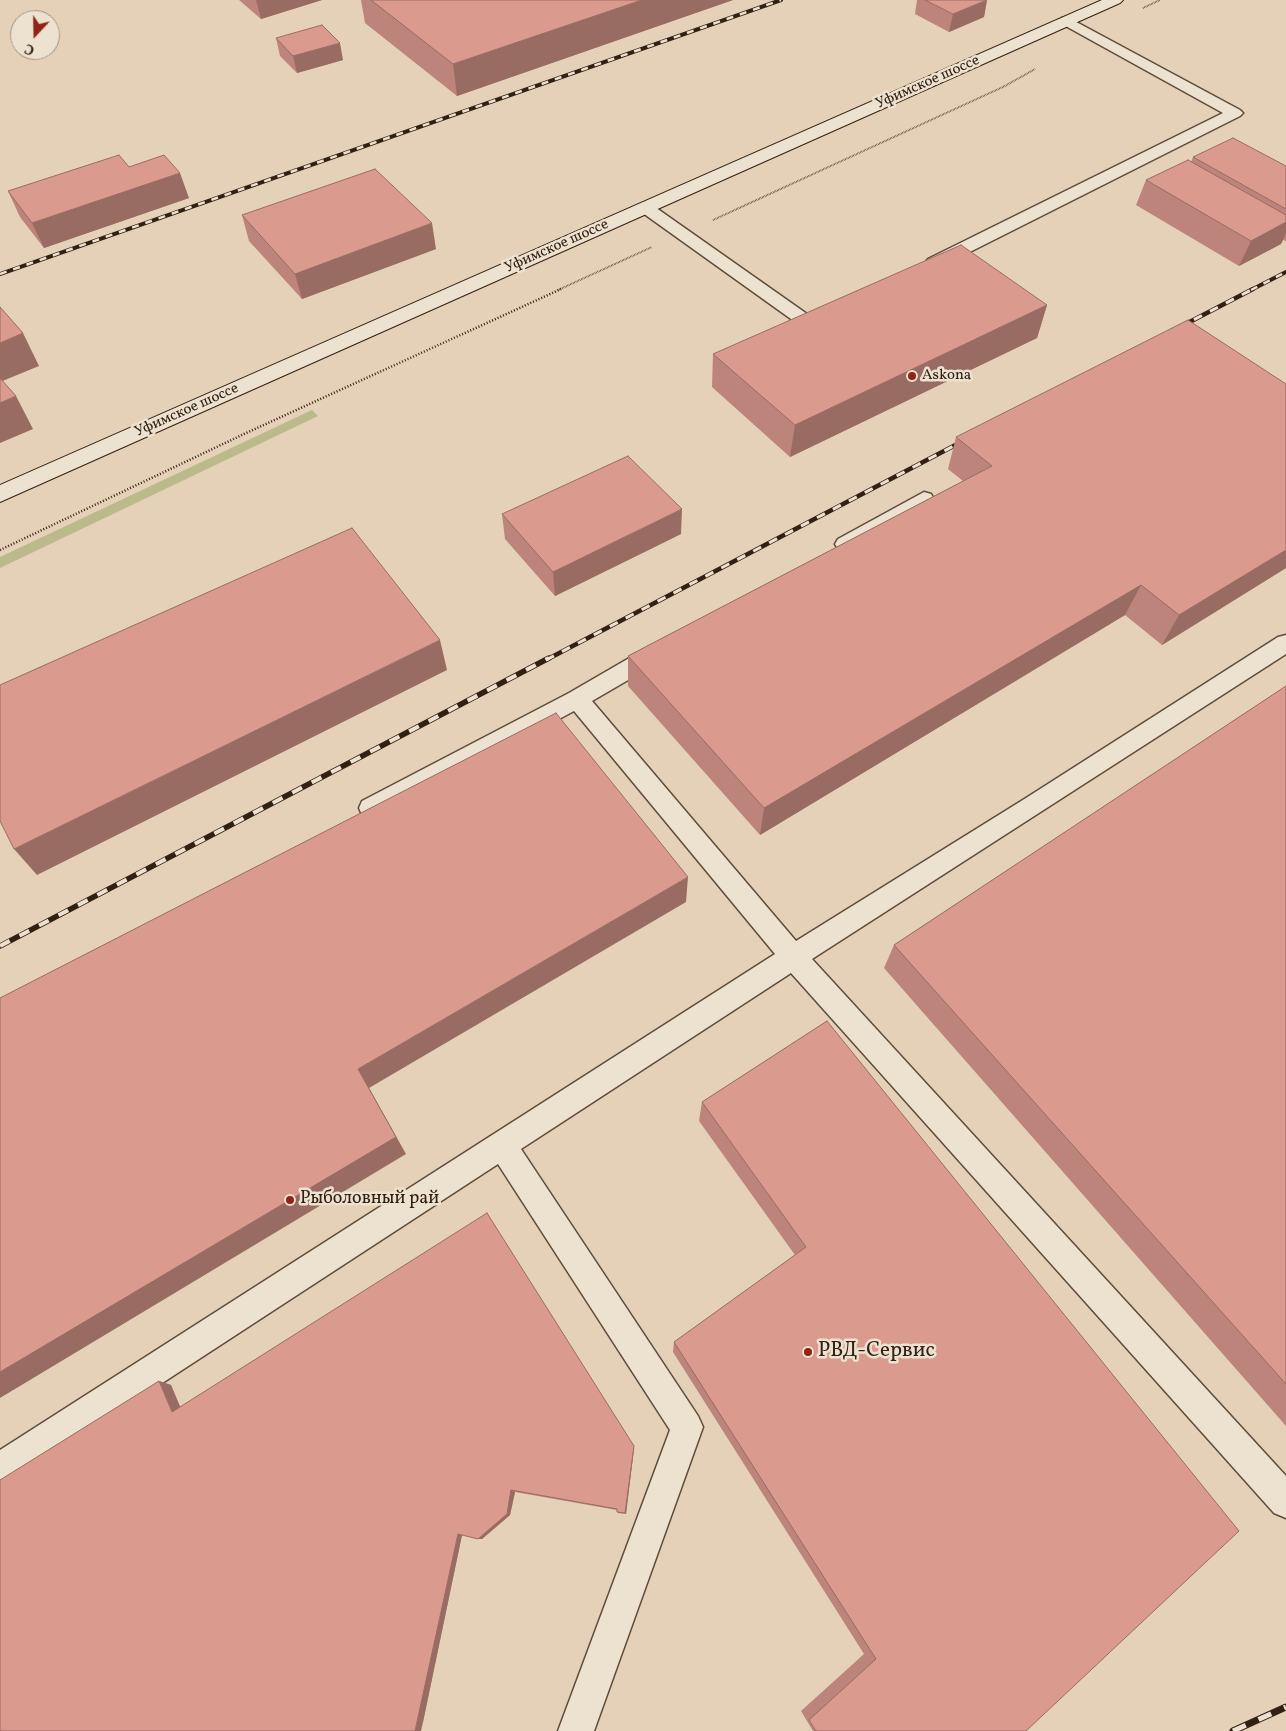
<!DOCTYPE html>
<html>
<head>
<meta charset="utf-8">
<style>
	body { margin:0 }
	#map { position:relative; width:1286px; height:1731px; overflow:hidden; background:#e4d1b7; font-family:Vollkorn,serif }
	canvas { display:block }
	.north { position:absolute; left:10px; top:10px; width:50px; height:50px; box-sizing:border-box; background:#ede1d0; border:1px solid #a29484; border-radius:50%; rotate:201deg; font-size:14px; font-weight:700; line-height:20px; text-align:center; color:#322012 }
	.north::after { content:''; display:block; margin:auto; width:18px; height:22px; background:#8f2418; clip-path:polygon(50% 0,100% 100%,50% 72%,0 100%) }
</style>
</head>
<body>
<div id="map">
<canvas width="1286" height="1731"></canvas>
<div class="north">С</div>
</div>
<script>
const context = document.querySelector('canvas').getContext('2d');
context.lineJoin = 'round';
function fillPath(path, color) { context.fillStyle = color; context.fill(path, 'evenodd'); }
const shape = rows => new Path2D(rows.map(r => 'M' + r).join(''));
function stroke(path, color, width, dash) { context.strokeStyle = color; context.lineWidth = width; context.lineCap = dash ? 'butt' : 'round'; context.setLineDash(dash || []); context.stroke(path); }
function label(font, color, halo, rows, align = 'center') {
  context.font = font + ' Vollkorn,serif'; context.lineWidth = 5; context.setLineDash([]); context.textBaseline = 'middle'; context.strokeStyle = halo; context.fillStyle = color; for (const [text, x, y, turn = 0] of rows) {
    context.save(); context.translate(x, y); context.rotate((+turn || 0) * Math.PI / 180); context.textAlign = isNaN(turn) ? turn : align; if (halo) context.strokeText(text, 0, 0); context.fillText(text, 0, 0); context.restore();
  }
}
fillPath(shape([
	[312,410,318,416,0,568,0,557]
]), '#baba8a');
const lane = shape([
	[1067,17,1240,110,1243,113,1240,116,940,267,928,267,925,263,928,259,1223,113,1062,24,1060,21,1062,18,1067,17],
	[646,203,652,205,817,321,820,325,817,329,805,329,640,211,638,208,646,203],
	[924,492,931,494,934,499,931,504,852,549,845,551,838,549,835,544,838,539,924,492],
	[1286,635,1286,654,812,959,1286,1476,1286,1518,1274,1513,791,973,521,1149,698,1416,703,1427,594,1731,558,1731,670,1430,498,1164,12,1481,0,1485,0,1450,775,954,574,711,380,815,371,818,362,815,359,808,362,801,569,693,650,646,658,644,666,646,669,652,666,658,592,701,796,941,1026,798,1278,637,1286,635]
]);
const secondary = shape([
	[1102,0,1123,0,1120,3,0,502,0,485,1102,0]
]);
stroke(lane, '#5e4c3b', 3);
stroke(secondary, '#322012', 2);
stroke(shape([
	[1143,8,1160,0],
	[713,220,1005,86,1035,69],
	[558,290,652,247]
]), '#322012', 2, [0.5, 1]);
stroke(shape([
	[0,550,244,434,561,289]
]), '#322012', 2.5, [1, 2]);
fillPath(lane, '#ede1d0');
fillPath(secondary, '#ede1d0');
const railFar3 = shape([
	[0,274,781,0],
	[1251,290,1286,272]
]);
const railFar2 = shape([
	[1178,328,1253,289],
	[546,660,965,440]
]);
const railFar1 = shape([
	[0,946,549,658]
]);
const rail = shape([
	[1233,1731,1286,1707]
]);
stroke(railFar3, '#322012', 4);
stroke(railFar2, '#322012', 4.5);
stroke(railFar1, '#322012', 5.5);
stroke(rail, '#322012', 7);
stroke(railFar3, '#ede1d0', 2.5, [7]);
stroke(railFar2, '#ede1d0', 3, [9]);
stroke(railFar1, '#ede1d0', 4, [11]);
stroke(rail, '#ede1d0', 5, [14]);
fillPath(shape([
	[239,0,322,0,261,19],
	[361,0,733,0,457,96,365,23],
	[917,0,987,0,984,17,949,32,915,14],
	[276,38,343,60,297,73,280,56],
	[1193,157,1286,166,1286,241,1283,240,1281,244,1239,266,1136,205,1146,180,1191,162],
	[129,167,189,198,44,248,20,217,8,191],
	[242,215,436,249,302,299,249,241],
	[1047,305,1037,338,790,457,712,387,713,354],
	[956,437,1286,568,1162,645,1125,615,760,835,628,686,628,656,963,481,948,469],
	[502,514,681,534,555,596,505,539],
	[1286,686,1286,1426,884,968,894,945],
	[827,1021,1026,1731,813,1731,801,1711,864,1654,673,1352,674,1342,795,1255,699,1121,702,1102],
	[159,1381,171,1385,180,1407,634,1448,626,1514,618,1513,617,1510,515,1492,510,1515,482,1539,462,1535,423,1722]
]), '#bc847a');
fillPath(shape([
	[256,0,322,0,261,19],
	[642,0,733,0,457,96,453,64],
	[987,0,984,17,949,32,953,14],
	[340,43,343,60,297,73,293,56],
	[180,173,189,198,44,248,32,223],
	[1286,222,1286,233,1281,244,1239,266,1251,241],
	[432,223,436,249,302,299,295,274],
	[1047,305,1037,338,790,457,795,425],
	[23,333,39,366,0,382,0,343],
	[16,396,33,429,0,443,0,403],
	[682,509,681,534,555,596,553,572],
	[1286,550,1286,568,1162,645,1179,615],
	[1141,585,1125,615,760,835,764,808],
	[440,640,447,670,37,875,14,849],
	[688,877,686,902,369,1088,406,1154,0,1398,0,1372,358,1069],
	[159,1381,171,1385,184,1416,172,1412],
	[634,1446,634,1448,626,1514,625,1513],
	[511,1490,515,1492,510,1515,482,1539,478,1539],
	[458,1534,462,1535,423,1722,421,1731,415,1731]
]), '#996c63');
const building = shape([
	[371,0,642,0,453,64,371,0],
	[925,0,987,0,953,14,925,0],
	[322,25,340,43,293,56,276,38,322,25],
	[1233,138,1286,166,1286,209,1193,157,1233,138],
	[119,155,129,167,164,155,180,173,32,223,8,191,119,155],
	[1188,160,1286,215,1286,222,1251,241,1146,180,1188,160],
	[375,169,432,223,295,274,242,215,375,169],
	[961,245,1047,305,795,425,713,354,961,245],
	[0,307,23,333,0,343,0,307],
	[1188,320,1286,384,1286,550,1179,615,1141,585,764,808,628,656,992,466,956,437,1188,320],
	[0,378,16,396,0,403,0,378],
	[628,456,682,509,553,572,502,514,628,456],
	[352,528,440,640,14,849,0,821,0,685,352,528],
	[1286,686,1286,1384,894,945,1286,686],
	[556,713,688,877,358,1069,396,1137,0,1372,0,998,556,713],
	[827,1021,1239,1531,1026,1731,816,1731,809,1720,876,1659,674,1342,806,1247,702,1102,827,1021],
	[487,1213,634,1446,625,1513,617,1512,617,1509,511,1490,507,1514,478,1539,458,1534,415,1731,0,1731,0,1480,159,1381,172,1412,487,1213]
]);
fillPath(building, '#db9a8e');
stroke(building, '#996c63', 1);
for (const [x, y, r, color] of [
	[912,376,5,"#8f2418"],
	[290,1200,5,"#8f2418"],
	[808,1352,5,"#8f2418"]
]) { const dot = new Path2D(); dot.arc(x, y, r, 0, 2 * Math.PI); context.fillStyle = color; context.fill(dot); stroke(dot, '#ede1d0', 2); }
label('15px', '#322012', '#ede1d0', [
	["Уфимское шоссе",928,83,-24],
	["Уфимское шоссе",557,247,-24],
	["Уфимское шоссе",187,411,-24]
]);
label('15px', '#322012', '#ede1d0', [
	["Askona",922,376]
], 'left');
label('18px', '#322012', '#ede1d0', [
	["Рыболовный рай",300,1200]
], 'left');
label('21px', '#322012', '#ede1d0', [
	["РВД-Сервис",818,1352]
], 'left');
</script>
</body>
</html>
